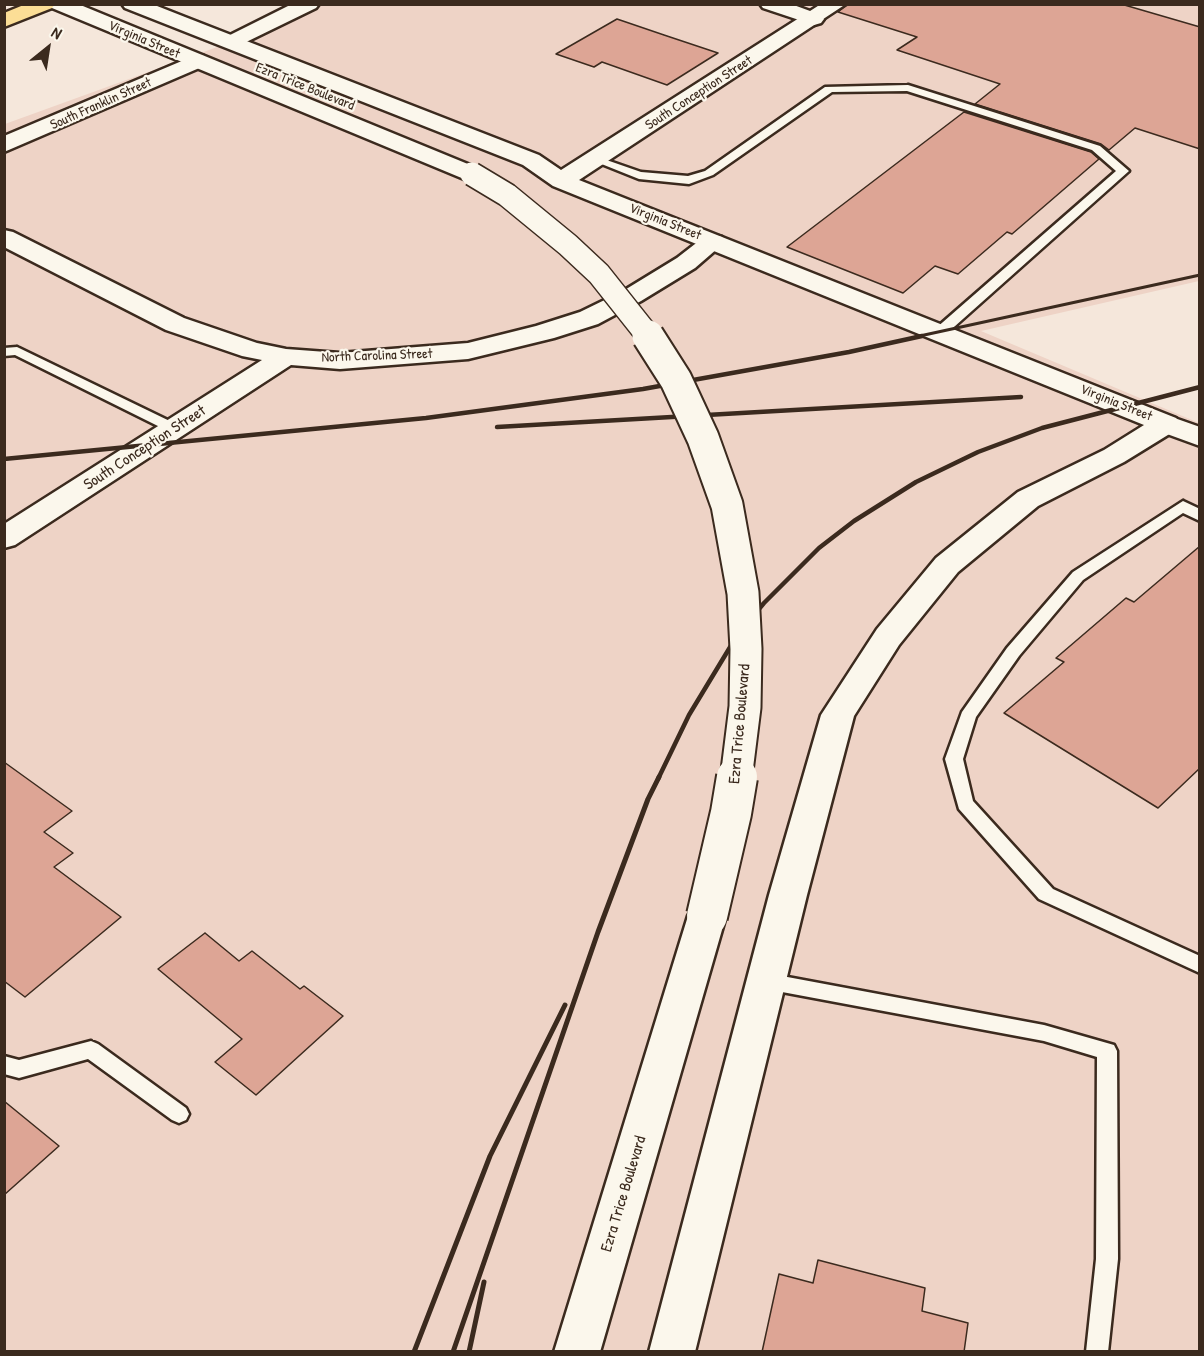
<!DOCTYPE html>
<html>
<head>
<meta charset="utf-8">
<style>
	body { margin:0 }
	#map { position:relative; width:1204px; height:1356px; overflow:hidden; background:#f5e7db; font-family:"Patrick Hand",sans-serif }
	canvas { display:block }
	.frame { position:absolute; inset:0; border:6px solid #3b2a1e; pointer-events:none }
	.north { position:absolute; left:18px; top:18px; width:60px; height:60px; -webkit-text-stroke:4px #fbf7ec; paint-order:stroke; rotate:30deg; font-size:16px; font-weight:700; line-height:24px; text-align:center; color:#3b2a1e }
	.north::after { content:''; display:block; margin:auto; width:21px; height:27px; background:#3b2a1e; clip-path:polygon(50% 0,100% 100%,50% 72%,0 100%) }
</style>
</head>
<body>
<div id="map">
<canvas width="1204" height="1356"></canvas>
<div class="frame"></div>
<div class="north">N</div>
</div>
<script>
const context = document.querySelector('canvas').getContext('2d');
context.lineJoin = 'round';
function fillPath(path, color) { context.fillStyle = color; context.fill(path, 'evenodd'); }
const shape = rows => new Path2D(rows.map(r => 'M' + r).join(''));
function stroke(path, color, width, dash) { context.strokeStyle = color; context.lineWidth = width; context.lineCap = dash ? 'butt' : 'round'; context.setLineDash(dash || []); context.stroke(path); }
function label(font, color, halo, rows, align = 'center') {
  context.font = font + ' "Patrick Hand",sans-serif'; context.lineWidth = 4.5; context.setLineDash([]); context.textBaseline = 'middle'; context.strokeStyle = halo; context.fillStyle = color; for (const [text, x, y, turn = 0] of rows) {
    context.save(); context.translate(x, y); context.rotate((+turn || 0) * Math.PI / 180); context.textAlign = isNaN(turn) ? turn : align; if (halo) context.strokeText(text, 0, 0); context.fillText(text, 0, 0); context.restore();
  }
}
fillPath(shape([
	[309,5,1199,5,1199,281,981,331,1199,423,1199,1351,5,1352,5,124,231,42]
]), '#eed3c6');
const building = shape([
	[848,4,1121,4,1200,27,1200,149,1135,128,1109,150,1101,144,975,104,1000,84,897,50,917,37,838,12,848,4],
	[617,19,664,35,718,53,667,85,602,62,594,67,556,54,617,19],
	[964,112,1091,152,1099,159,1012,234,1007,232,958,274,935,266,903,293,787,247,964,112],
	[1200,546,1200,768,1158,808,1004,713,1064,662,1056,658,1126,598,1134,602,1200,546],
	[4,762,72,811,44,832,73,853,54,867,121,917,25,997,4,981,4,762],
	[205,933,239,961,252,951,300,989,304,986,343,1016,256,1095,215,1062,242,1039,158,969,205,933],
	[4,1101,59,1146,4,1195,4,1101],
	[818,1260,925,1288,922,1311,968,1323,964,1352,762,1352,779,1274,813,1283,818,1260]
]);
fillPath(building, '#dda595');
stroke(building, '#3b2a1e', 1.5);
const lane = shape([
	[908,85,1100,146,1129,171,945,335,940,336,933,332,935,329,1116,171,1092,150,907,91,832,92,713,175,689,184,639,179,589,159,595,156,641,172,688,176,705,171,825,87,908,85],
	[17,347,180,426,182,429,180,432,170,432,15,355,4,356,4,348,17,347],
	[1183,501,1200,509,1200,521,1183,513,1083,580,1019,656,976,717,963,759,973,801,1053,889,1200,956,1200,973,1039,899,959,809,945,759,962,712,1007,648,1073,572,1183,501],
	[766,973,1044,1025,1114,1045,1117,1051,1118,1259,1108,1352,1086,1352,1096,1259,1097,1057,1044,1041,766,989,759,987,756,981,759,975,766,973],
	[91,1041,98,1044,186,1108,189,1114,186,1120,179,1123,172,1120,88,1059,19,1078,4,1074,4,1056,19,1060,91,1041]
]);
const street = shape([
	[292,4,319,4,316,8,238,46,231,48,224,46,220,42,224,38,292,4],
	[760,4,791,4,821,15,824,19,821,23,814,25,763,8,760,4],
	[196,55,204,56,207,61,204,66,4,152,4,136,196,55],
	[4,230,13,232,184,318,257,343,286,349,340,353,468,343,536,326,580,312,623,291,677,258,704,237,713,235,722,237,725,242,695,268,641,301,598,324,554,338,468,359,340,369,291,365,15,545,4,548,4,524,262,360,242,356,166,330,4,247,4,230],
	[1166,415,1200,427,1200,446,1156,430,1152,424,1156,418,1166,415]
]);
const secondary = shape([
	[49,4,78,4,480,169,484,174,480,179,472,181,464,179,52,8,49,4],
	[122,4,152,4,185,17,539,155,561,170,821,4,846,4,579,180,1176,418,1180,424,1176,430,1124,462,1038,506,958,572,899,645,854,716,807,895,695,1352,649,1352,769,895,821,715,877,629,936,558,1018,492,1104,450,1144,425,553,186,523,165,125,8,122,4],
	[707,901,720,905,726,916,600,1352,554,1352,688,916,694,905,707,901]
]);
const highway = shape([
	[26,4,55,4,52,8,4,27,4,13,26,4]
]);
stroke(lane, '#3b2a1e', 5);
stroke(street, '#3b2a1e', 5);
stroke(secondary, '#3b2a1e', 5);
stroke(highway, '#3b2a1e', 5);
fillPath(lane, '#fbf7ec');
fillPath(street, '#fbf7ec');
fillPath(secondary, '#fbf7ec');
fillPath(highway, '#fcde96');
stroke(shape([
	[915,337,1200,275]
]), '#3b2a1e', 3);
stroke(shape([
	[497,427,1021,397],
	[4,459,426,418,643,389,849,352,922,336],
	[658,779,689,715,738,634,764,603,819,548,854,521,916,482,978,452,1042,428,1200,387]
]), '#3b2a1e', 4.5);
stroke(shape([
	[414,1352,490,1156,565,1005],
	[453,1352,598,932,648,799,659,777],
	[469,1352,484,1282]
]), '#3b2a1e', 5);
const secondaryBridgeFar2 = shape([
	[472,174,507,195,568,245,599,274,649,337]
]);
const secondaryBridgeFar1 = shape([
	[648,336,676,380,703,438,727,505,743,593,746,649,745,707,736,779]
]);
const secondaryBridge = shape([
	[707,916,731,813,737,777]
]);
stroke(secondaryBridgeFar2, '#3b2a1e', 26, []);
stroke(secondaryBridgeFar1, '#3b2a1e', 35, []);
stroke(secondaryBridge, '#3b2a1e', 44, []);
stroke(secondaryBridgeFar2, '#fbf7ec', 23);
stroke(secondaryBridgeFar1, '#fbf7ec', 31);
stroke(secondaryBridge, '#fbf7ec', 40);
label('14px', '#3b2a1e', '#fbf7ec', [
	["Virginia Street",144,40,23],
	["Ezra Trice Boulevard",305,87,22],
	["South Conception Street",699,93,-33],
	["South Franklin Street",101,104,-24],
	["Virginia Street",665,222,22],
	["North Carolina Street",377,356,-2],
	["Virginia Street",1116,403,22]
]);
label('16px', '#3b2a1e', '#fbf7ec', [
	["South Conception Street",145,448,-33],
	["Ezra Trice Boulevard",740,724,-85],
	["Ezra Trice Boulevard",624,1194,-73]
]);
</script>
</body>
</html>
